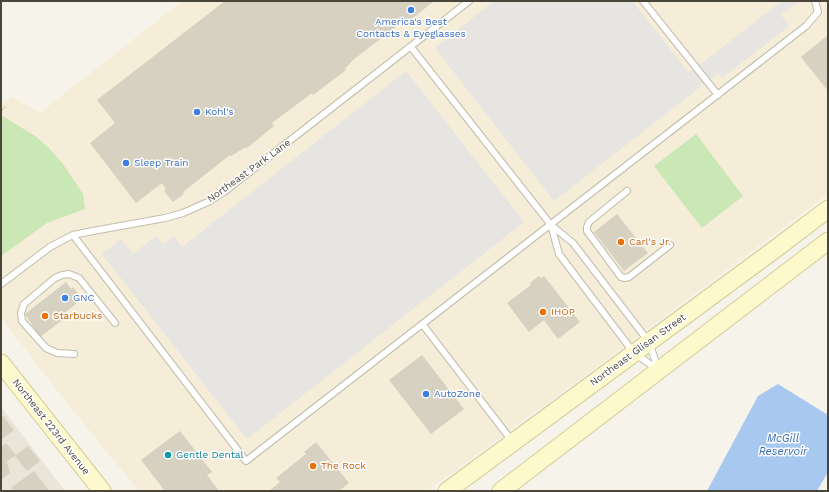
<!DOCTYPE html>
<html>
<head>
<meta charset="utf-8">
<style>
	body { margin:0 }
	#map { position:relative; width:829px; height:492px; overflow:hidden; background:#f5f3ea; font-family:"Work Sans",sans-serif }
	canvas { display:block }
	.frame { position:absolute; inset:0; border:2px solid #494538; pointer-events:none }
</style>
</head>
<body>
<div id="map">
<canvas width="829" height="492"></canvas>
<div class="frame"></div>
</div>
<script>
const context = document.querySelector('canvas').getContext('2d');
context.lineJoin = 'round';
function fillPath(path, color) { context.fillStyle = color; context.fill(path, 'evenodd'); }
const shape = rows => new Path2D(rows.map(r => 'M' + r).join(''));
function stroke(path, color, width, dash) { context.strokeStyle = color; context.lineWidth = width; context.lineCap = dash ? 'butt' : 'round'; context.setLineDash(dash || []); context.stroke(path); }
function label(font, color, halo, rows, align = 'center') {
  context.font = font + ' "Work Sans",sans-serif'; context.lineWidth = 3; context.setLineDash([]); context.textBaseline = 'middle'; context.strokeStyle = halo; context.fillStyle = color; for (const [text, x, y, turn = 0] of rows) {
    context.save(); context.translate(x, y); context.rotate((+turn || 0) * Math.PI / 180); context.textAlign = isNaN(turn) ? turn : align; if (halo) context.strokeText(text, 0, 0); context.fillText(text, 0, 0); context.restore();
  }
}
fillPath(shape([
	[1,407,65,491,1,491]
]), '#e9e6d9');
fillPath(shape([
	[182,1,828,1,828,194,621,349,427,491,139,491,71,408,1,318,1,106,12,97,40,113]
]), '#f5edd7');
fillPath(shape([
	[1,115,35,136,48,147,63,164,83,194,85,209,47,223,1,256],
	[696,134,743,196,702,228,654,166]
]), '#c9e8b5');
fillPath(shape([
	[494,1,632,1,689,73,782,1,800,1,781,15,789,26,722,78,718,73,554,201,435,48],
	[406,71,524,222,247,439,102,254,121,239,133,254,156,236,163,245,174,236,182,247]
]), '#e7e5e2');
fillPath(shape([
	[778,384,828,415,828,472,817,491,707,491,758,396]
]), '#a9c8ef');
fillPath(shape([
	[225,1,434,1,408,22,406,19,353,60,345,69,346,70,313,95,312,93,272,123,274,126,247,148,246,147,231,156,230,155,183,192,184,194,173,202,164,191,166,189,162,183,136,203,90,143,115,123,97,100],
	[828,35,828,91,801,57],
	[617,214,648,253,624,271,594,232],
	[539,276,541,278,544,276,580,322,558,339,544,320,529,332,507,303,531,285,530,283],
	[66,282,71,289,73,287,82,299,62,315,65,318,40,337,25,314],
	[422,355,464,409,431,434,389,380],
	[3,416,14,430,1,440,1,418],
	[180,431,212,472,207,475,219,491,165,491,141,460],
	[316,442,349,483,339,491,269,491,280,482,276,478,306,454,304,452],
	[6,443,16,455,7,461,10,473,1,480,1,447],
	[28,446,40,461,27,471,15,456],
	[34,471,49,491,13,491,11,488]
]), '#d6d1c0');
const lane = shape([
	[643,1,718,95],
	[411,47,551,225,573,243,649,342,658,369],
	[627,191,589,222,587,227,587,231,621,277,625,278,629,277,670,245],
	[551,225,559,254,634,353,657,369],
	[73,235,246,461,806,26,818,12,815,1],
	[1,284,50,247,65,239,73,235,93,231,165,218,183,213,210,201,224,192,270,156,469,1],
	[423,325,512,441],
	[74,354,57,353,46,348,22,321,21,313,24,304,55,278,62,275,69,274,79,278,115,323]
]);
const secondary = shape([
	[1,363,102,491],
	[447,491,774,250,828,209],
	[501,491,828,241]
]);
stroke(lane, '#c0bdad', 8);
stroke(secondary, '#d3cd9b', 19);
stroke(shape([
	[1,110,5,107]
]), '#c2bb9e', 2.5, [2, 2]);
stroke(lane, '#fff', 6);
stroke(secondary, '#fdf9cc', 17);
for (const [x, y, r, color] of [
	[411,10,4,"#3f7fe0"],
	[197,112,4,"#3f7fe0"],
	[126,163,4,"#3f7fe0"],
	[621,242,4,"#e8710a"],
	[65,298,4,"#3f7fe0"],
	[543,312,4,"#e8710a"],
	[45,316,4,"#e8710a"],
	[426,394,4,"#3f7fe0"],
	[168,455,4,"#0f9aa8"],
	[313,466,4,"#e8710a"]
]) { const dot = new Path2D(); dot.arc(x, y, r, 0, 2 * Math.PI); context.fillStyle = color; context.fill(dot); stroke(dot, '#fff', 1.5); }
label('10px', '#366cbe', '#fff', [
	["America's Best",411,22,"center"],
	["Contacts & Eyeglasses",411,34,"center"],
	["Kohl's",205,112],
	["Sleep Train",134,163],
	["GNC",73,298],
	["AutoZone",434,394]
], 'left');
label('10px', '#494538', '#fff', [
	["Northeast Park Lane",249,171,-36],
	["Northeast Glisan Street",638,350,-36],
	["Northeast 223rd Avenue",51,427,52]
]);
label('10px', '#c56008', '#fff', [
	["Carl's Jr.",629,242],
	["IHOP",551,312],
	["Starbucks",53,316],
	["The Rock",321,466]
], 'left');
label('10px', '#0d838f', '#fff', [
	["Gentle Dental",176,455]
], 'left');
label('italic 11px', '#3369b3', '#fff', [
	["McGill",783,439],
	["Reservoir",783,452]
]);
</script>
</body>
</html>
